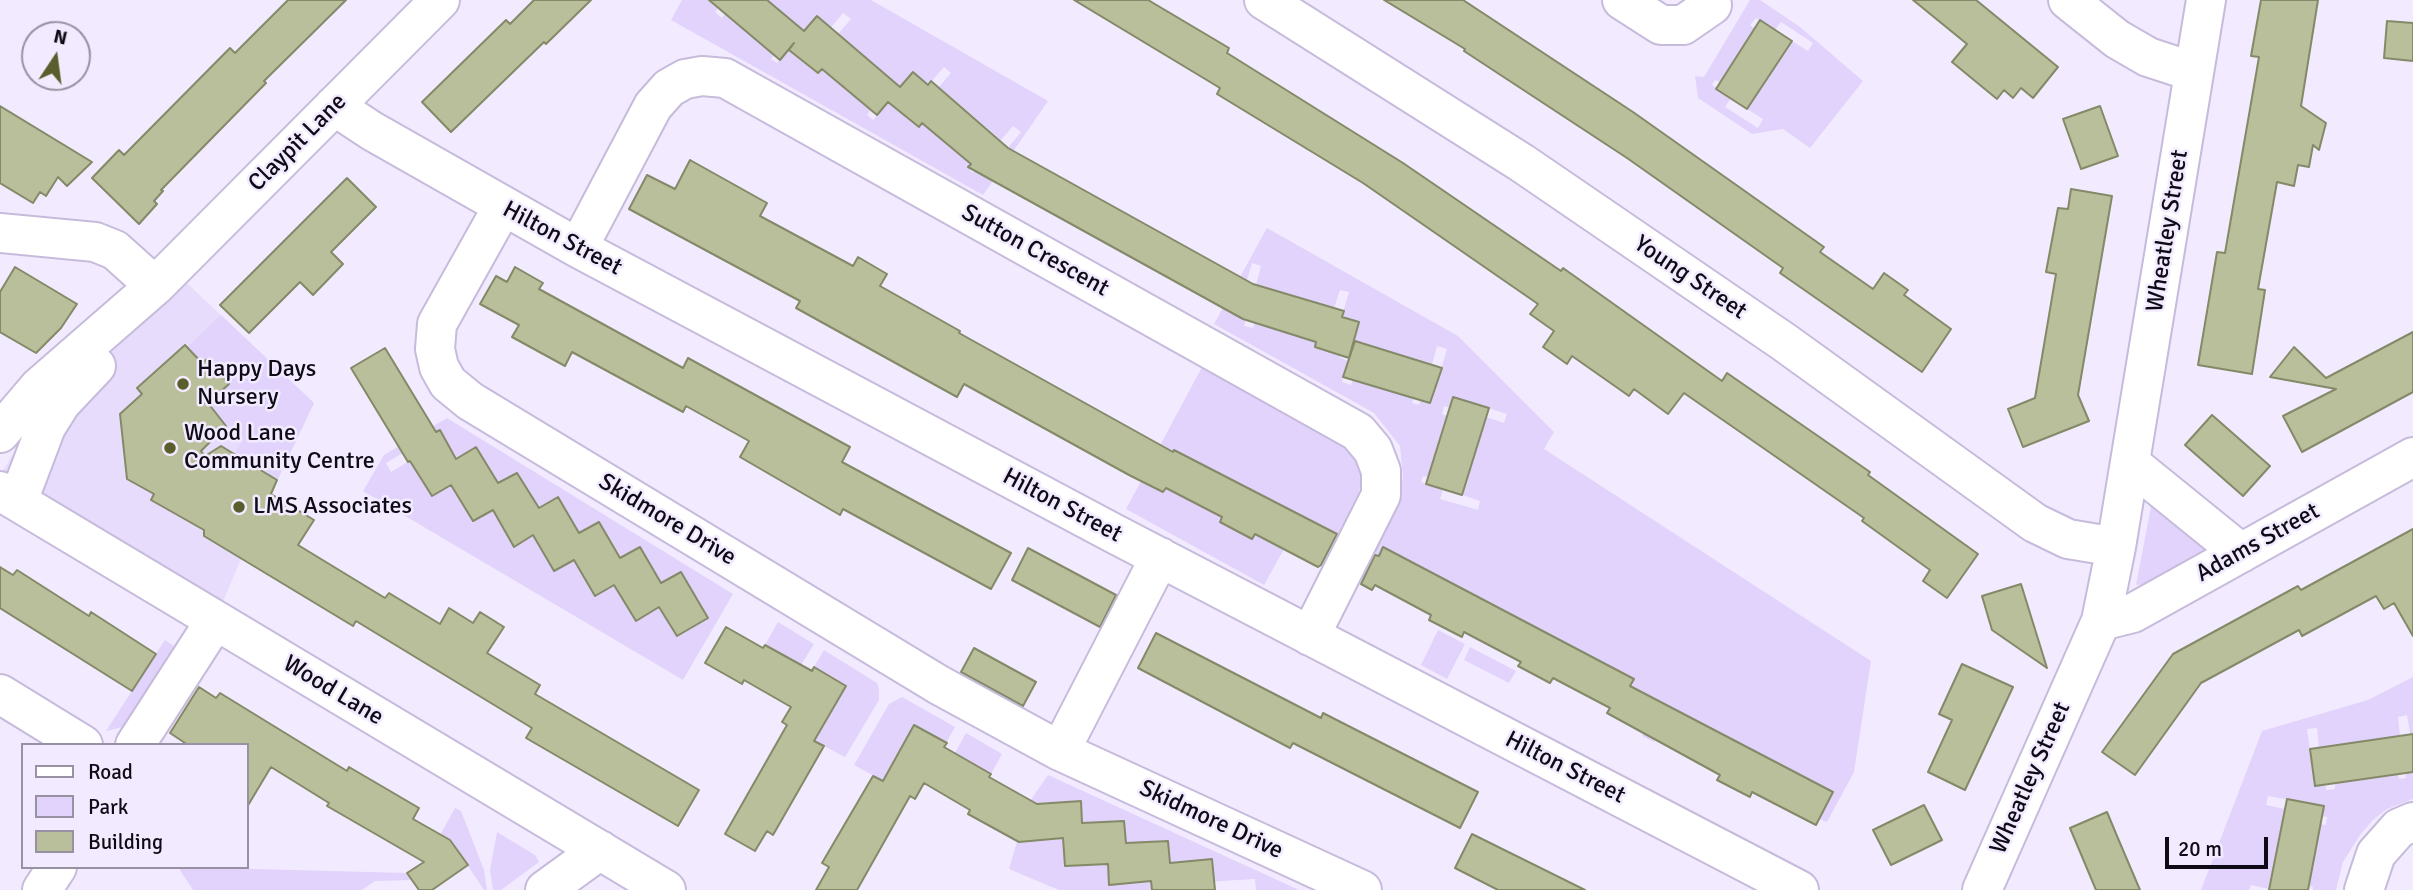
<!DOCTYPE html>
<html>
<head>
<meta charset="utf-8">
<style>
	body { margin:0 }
	#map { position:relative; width:2413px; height:890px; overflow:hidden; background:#f2ebff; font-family:Signika,sans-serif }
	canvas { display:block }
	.legend { position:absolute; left:21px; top:743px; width:228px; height:126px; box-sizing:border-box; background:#f2ebff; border:2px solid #9791a2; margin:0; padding:9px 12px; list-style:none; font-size:21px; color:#0f0b16 }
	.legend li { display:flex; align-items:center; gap:14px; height:35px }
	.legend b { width:35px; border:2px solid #9791a2 }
	.north { position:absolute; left:21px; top:21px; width:70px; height:70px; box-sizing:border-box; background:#f2ebff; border:2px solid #9791a2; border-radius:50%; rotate:13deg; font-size:19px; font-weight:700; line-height:28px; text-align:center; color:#0f0b16 }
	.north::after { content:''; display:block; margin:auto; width:24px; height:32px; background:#595e2c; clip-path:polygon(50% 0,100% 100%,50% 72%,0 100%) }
	.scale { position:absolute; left:2165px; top:837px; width:103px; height:32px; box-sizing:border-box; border:4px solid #0f0b16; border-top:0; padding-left:9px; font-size:21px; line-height:24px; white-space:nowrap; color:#0f0b16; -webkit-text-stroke:5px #f2ebff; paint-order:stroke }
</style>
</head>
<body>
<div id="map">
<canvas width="2413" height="890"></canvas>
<ul class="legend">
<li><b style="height:9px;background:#fff"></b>Road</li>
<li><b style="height:19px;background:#e1d3fb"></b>Park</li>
<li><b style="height:19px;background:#b9be9b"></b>Building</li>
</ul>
<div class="north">N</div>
<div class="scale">20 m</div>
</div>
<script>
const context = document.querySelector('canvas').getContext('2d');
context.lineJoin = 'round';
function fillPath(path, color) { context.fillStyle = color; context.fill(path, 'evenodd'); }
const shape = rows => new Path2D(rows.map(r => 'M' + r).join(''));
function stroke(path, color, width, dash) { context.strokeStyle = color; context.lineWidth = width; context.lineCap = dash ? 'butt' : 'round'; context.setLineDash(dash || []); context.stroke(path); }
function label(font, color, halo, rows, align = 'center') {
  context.font = font + ' Signika,sans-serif'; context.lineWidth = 5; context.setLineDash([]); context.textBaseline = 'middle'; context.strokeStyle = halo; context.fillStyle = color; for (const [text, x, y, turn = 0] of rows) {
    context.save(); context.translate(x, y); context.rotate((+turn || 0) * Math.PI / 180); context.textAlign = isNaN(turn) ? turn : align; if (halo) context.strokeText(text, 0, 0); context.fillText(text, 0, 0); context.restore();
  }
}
fillPath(shape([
	[173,270,314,403,243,554,215,621,0,475,50,395]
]), '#e7dcfc');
fillPath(shape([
	[682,0,724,0,715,12,722,18,725,14,774,55,771,59,777,63,791,46,799,53,825,23,817,16,804,31,767,0,871,0,1048,101,983,195,671,20],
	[843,13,851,19,838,34,900,87,896,108,888,102,873,120,867,115,871,110,822,69,818,73,811,67,825,50,818,43],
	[944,67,951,73,939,87,1001,140,1013,126,1021,132,996,162,988,155,973,173,968,168,971,164,922,123,919,127,911,121,926,103,918,97],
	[1750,0,1760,0,1800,27,1863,81,1810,148,1783,129,1752,134,1698,98,1695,76,1704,77],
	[1756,18,1775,30,1781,22,1813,43,1808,51,1792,41,1747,109,1763,119,1758,128,1725,107,1731,98,1712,85,1715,80,1720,82,1755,29,1750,25],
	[1267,228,1458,336,1554,432,1544,449,1871,661,1854,772,1827,822,1819,819,1833,792,1761,755,1726,778,1743,745,1672,708,1654,742,1642,736,1650,722,1619,706,1633,679,1562,641,1544,674,1544,632,1473,594,1383,548,1366,581,1360,578,1393,512,1403,478,1400,446,1374,413,1214,324],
	[1252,263,1261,266,1256,285,1334,308,1340,290,1349,292,1338,329,1321,349,1315,347,1316,342,1255,323,1253,328,1244,326,1251,304,1241,300],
	[1350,320,1359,323,1354,341,1392,352,1432,365,1437,346,1447,349,1436,386,1426,383,1419,405,1412,403,1414,398,1353,379,1351,385,1342,382,1348,361,1339,357],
	[1469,402,1507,414,1504,423,1486,417,1462,495,1480,501,1478,510,1440,499,1443,489,1421,482,1423,476,1428,477,1447,416,1442,414,1444,406,1466,412],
	[221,315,314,403,277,480,234,454,243,440,226,429,224,424,204,407,223,389,187,347],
	[1202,367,1339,443,1352,454,1360,467,1361,484,1357,500,1344,529,1336,534,1174,450,1155,488,1163,492,1166,488,1222,517,1220,522,1252,539,1255,534,1284,549,1264,585,1126,509],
	[447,418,733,594,683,680,363,491,384,455],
	[439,431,461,467,464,454,476,447,503,491,506,479,518,473,544,516,550,512,546,504,558,497,584,541,591,537,587,529,599,522,625,566,640,548,666,591,674,587,670,578,681,572,708,618,677,636,659,607,636,621,619,583,595,596,578,557,537,533,514,546,496,508,473,521,468,513,472,511,455,483,432,496,414,458,391,472,386,463],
	[2154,491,2204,530,2208,553,2149,584,2136,585],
	[778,622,814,644,801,665,765,645],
	[1438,630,1465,644,1447,679,1421,665],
	[165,640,174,646,127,726,106,731],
	[1470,647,1516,671,1509,683,1464,660],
	[824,650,877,683,879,690,879,700,845,757,814,741,846,686,814,667],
	[2413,677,2413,751,2407,715,2398,717,2400,736,2319,747,2317,728,2307,729,2313,769,2323,767,2326,790,2335,789,2335,783,2398,774,2399,779,2406,778,2403,756,2413,754,2413,799,2387,809,2373,820,2360,835,2343,862,2336,890,2313,890,2313,887,2308,886,2320,824,2326,825,2327,817,2305,813,2306,803,2268,796,2266,805,2285,809,2269,889,2251,885,2249,890,2201,890,2262,731,2368,700],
	[902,697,955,727,946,743,914,725,883,781,854,765,889,704],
	[966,733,1002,754,991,774,955,753],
	[1048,775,1299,890,1256,890,1255,879,1205,882,1203,860,1161,863,1161,855,1169,854,1168,840,1117,844,1116,835,1125,834,1124,821,1073,824,1073,815,1082,814,1081,800,1030,805,1030,841,1063,838,1107,858,1109,885,1120,884,1119,880,1151,878,1152,890,1059,890,1016,872,1009,869,1028,804],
	[455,808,461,811,484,870,487,890,484,890,452,842,440,835],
	[497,832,535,855,539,862,501,890,493,890,490,870],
	[178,867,408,873,412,880,375,881,362,890,193,890]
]), '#e1d3fb');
const building = shape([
	[288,0,346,0,264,81,266,83,161,190,163,191,154,201,157,204,139,224,92,178,119,150,124,155,230,48,235,53,288,0],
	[534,0,591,0,546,44,544,42,451,132,422,102,506,20,510,24,534,0],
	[709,0,767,0,804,31,817,16,900,87,913,72,928,85,931,81,1008,148,1253,284,1344,311,1342,317,1359,322,1349,358,1315,347,1316,342,1243,319,968,167,971,164,922,123,919,127,888,102,877,115,822,69,818,73,789,50,794,43,780,60,709,0],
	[1074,0,1148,0,1229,48,1227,53,1403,163,1561,271,1563,268,1722,381,1727,373,1870,472,1868,475,1978,554,1947,598,1923,581,1930,570,1862,521,1864,518,1684,393,1668,414,1634,389,1629,396,1572,356,1567,364,1543,347,1554,331,1530,314,1538,304,1363,183,1217,94,1220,88,1074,0],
	[1384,0,1463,0,1633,112,1824,247,1820,252,1873,289,1884,273,1908,290,1904,295,1951,329,1922,372,1780,273,1783,268,1627,158,1464,51,1465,49,1384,0],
	[1913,0,1976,0,2058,67,2033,98,2021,88,2013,98,2004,90,1997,99,1952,62,1967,44,1913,0],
	[2261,0,2318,0,2301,106,2326,123,2319,150,2313,145,2309,167,2298,165,2294,186,2277,182,2258,289,2265,290,2252,374,2198,365,2217,252,2225,253,2259,57,2251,56,2261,0],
	[1760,20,1792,41,1747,109,1716,89,1760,20],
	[2387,21,2413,23,2413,61,2384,58,2387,21],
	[0,106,92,162,67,186,58,177,46,196,40,192,33,203,0,183,0,106],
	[2100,106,2118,156,2081,169,2063,119,2100,106],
	[690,160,767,203,760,216,853,266,858,257,887,274,880,286,960,331,959,333,1173,452,1174,450,1337,534,1321,565,1318,567,1255,534,1252,539,1220,522,1222,517,1166,488,1163,492,1129,475,964,384,957,397,796,308,800,301,629,209,647,175,675,189,690,160],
	[347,178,376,207,331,252,343,264,313,295,300,282,249,333,220,305,347,178],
	[2071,189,2112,196,2078,395,2089,421,2023,447,2008,409,2035,398,2056,274,2046,272,2058,208,2068,209,2071,189],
	[15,267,77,304,61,328,36,353,0,332,0,292,15,267],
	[515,267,543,283,539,289,683,368,688,358,850,447,842,462,1011,553,991,589,843,509,840,515,740,457,749,441,686,406,683,412,572,352,565,366,512,337,519,325,480,304,496,276,507,282,515,267],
	[2413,332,2413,392,2302,452,2283,416,2336,389,2270,377,2294,347,2326,378,2413,332],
	[1355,341,1442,368,1430,403,1343,377,1355,341],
	[185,345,202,363,207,359,229,384,208,403,226,426,201,451,205,456,221,446,277,480,271,494,314,520,298,545,385,598,389,593,440,624,449,608,473,623,480,612,504,627,487,653,540,685,535,694,699,790,678,826,526,738,532,728,356,621,353,626,204,536,204,530,151,500,154,494,127,479,120,414,142,394,137,388,185,345],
	[385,348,436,432,440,430,456,459,476,447,498,483,517,473,539,508,558,497,579,533,599,522,620,558,640,547,661,583,681,572,708,618,677,636,659,607,636,621,614,585,595,596,574,560,554,571,533,535,514,547,493,510,473,521,451,485,432,496,410,461,408,462,351,368,385,348],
	[1453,397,1489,408,1462,495,1426,484,1453,397],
	[2212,415,2270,466,2243,496,2185,445,2212,415],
	[2413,529,2413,636,2394,603,2384,609,2376,596,2302,636,2299,630,2201,683,2135,775,2102,752,2173,654,2298,586,2301,590,2413,529],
	[1383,547,1634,679,1630,686,1833,792,1816,825,1752,792,1750,797,1717,780,1720,775,1607,713,1610,708,1553,678,1550,683,1518,666,1521,662,1464,632,1462,637,1429,620,1431,615,1375,585,1372,590,1361,584,1375,555,1379,556,1383,547],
	[1028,548,1116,595,1100,627,1012,580,1028,548],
	[0,567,13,575,17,570,89,616,91,612,156,654,132,691,0,608,0,567],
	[2021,584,2047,668,1992,630,1982,596,2021,584],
	[726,627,763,648,765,645,812,671,814,667,846,686,814,741,824,746,773,835,767,831,755,851,725,834,787,725,782,722,791,707,744,680,742,684,705,663,726,627],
	[1156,633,1321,718,1323,713,1478,792,1460,828,1293,743,1290,748,1138,668,1156,633],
	[974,648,1036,682,1023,706,961,672,974,648],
	[1962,664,2013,687,1965,790,1928,772,1952,720,1939,714,1962,664],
	[199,687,216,698,220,693,347,771,349,767,419,808,413,819,450,840,468,865,432,890,419,890,407,873,424,862,327,806,329,803,271,767,247,807,247,745,188,745,170,733,199,687],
	[914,725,947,743,944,747,991,774,989,777,1037,804,1081,801,1082,823,1124,821,1126,843,1168,841,1170,863,1212,859,1215,890,1152,890,1151,881,1109,885,1108,864,1065,866,1063,838,1019,842,968,814,970,810,924,783,915,799,910,796,857,890,816,890,829,867,822,863,873,776,883,781,914,725],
	[2413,734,2413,772,2315,786,2310,749,2413,734],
	[2287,799,2324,806,2308,890,2269,890,2287,799],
	[1924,805,1942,840,1891,865,1873,830,1924,805],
	[2107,812,2117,836,2140,890,2096,890,2070,828,2107,812],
	[1472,834,1585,890,1498,890,1455,868,1472,834]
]);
fillPath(building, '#b9be9b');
stroke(building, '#848968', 2);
const minor = shape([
	[1264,0,1522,163,1784,342,2035,523,2068,539,2116,547],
	[1622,0,1661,25,1683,25,1712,5],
	[2068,0,2117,39,2148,57,2194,72],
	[334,106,372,131,578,248,1113,533,1799,890],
	[503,206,437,324,435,349,439,367,448,383,470,401,939,685,1060,751,1362,890],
	[0,233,95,242,115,250,155,286],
	[578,248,653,106,669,88,685,79,702,76,725,78,1358,432,1373,450,1381,471,1381,495,1310,636],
	[0,433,39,387,155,286,440,0],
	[2130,463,2241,553],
	[0,491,666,890],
	[18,501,46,427,61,403,96,366],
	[2101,621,2133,613,2413,457],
	[0,694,83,745],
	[135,745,215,621],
	[1060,751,1160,557],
	[42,890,57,867],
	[545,890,600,850],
	[1982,890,2101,621,2116,547,2206,0],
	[2364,890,2376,854,2399,828,2413,822]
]);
stroke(minor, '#c7bbdc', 42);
stroke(minor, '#fff', 38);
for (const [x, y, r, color] of [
	[183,384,7,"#595e2c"],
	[170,448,7,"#595e2c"],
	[239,507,7,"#595e2c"]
]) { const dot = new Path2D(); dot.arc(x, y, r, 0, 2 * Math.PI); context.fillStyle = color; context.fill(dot); stroke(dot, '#f2ebff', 2.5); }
label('24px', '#0f0b16', '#f2ebff', [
	["Claypit Lane",298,143,-45],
	["Wheatley Street",2168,231,-81],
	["Hilton Street",562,239,28],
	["Sutton Crescent",1035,251,29],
	["Young Street",1690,278,34],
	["Hilton Street",1062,506,28],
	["Skidmore Drive",667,520,31],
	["Adams Street",2258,543,-29],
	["Wood Lane",333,691,31],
	["Hilton Street",1565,768,27],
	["Wheatley Street",2031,778,-66],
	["Skidmore Drive",1211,820,25]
]);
label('24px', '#0f0b16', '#f2ebff', [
	["Happy Days",197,370],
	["Nursery",197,398],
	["Wood Lane",184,434],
	["Community Centre",184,462],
	["LMS Associates",253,507]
], 'left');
</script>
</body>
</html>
